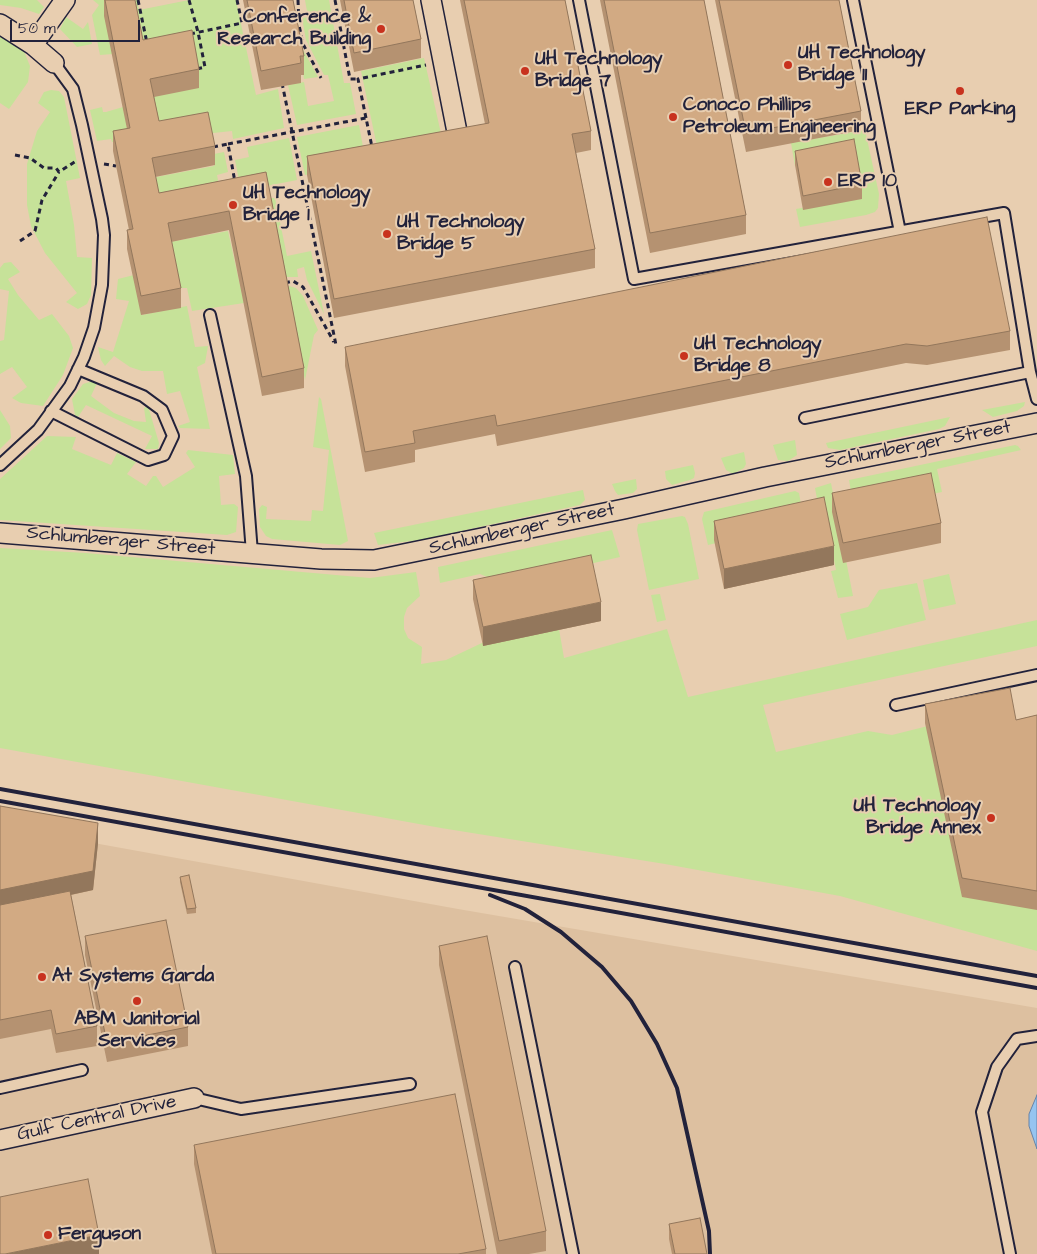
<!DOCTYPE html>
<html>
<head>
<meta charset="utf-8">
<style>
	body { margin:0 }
	#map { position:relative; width:1037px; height:1254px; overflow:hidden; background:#e8ceb0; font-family:"Architects Daughter",sans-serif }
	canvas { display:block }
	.scale { position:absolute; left:10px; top:20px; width:130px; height:22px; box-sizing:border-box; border:2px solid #22223b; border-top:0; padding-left:6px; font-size:15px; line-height:18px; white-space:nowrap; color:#22223b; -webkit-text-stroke:4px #e8ceb0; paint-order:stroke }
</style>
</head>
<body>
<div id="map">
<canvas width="1037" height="1254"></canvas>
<div class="scale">50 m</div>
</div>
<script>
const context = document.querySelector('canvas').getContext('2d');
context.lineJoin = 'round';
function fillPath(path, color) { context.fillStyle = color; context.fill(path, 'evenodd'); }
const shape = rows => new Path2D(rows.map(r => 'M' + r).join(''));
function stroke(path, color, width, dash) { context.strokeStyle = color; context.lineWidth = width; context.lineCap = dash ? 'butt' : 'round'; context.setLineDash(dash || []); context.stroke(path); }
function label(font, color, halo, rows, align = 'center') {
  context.font = font + ' "Architects Daughter",sans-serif'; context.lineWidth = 4; context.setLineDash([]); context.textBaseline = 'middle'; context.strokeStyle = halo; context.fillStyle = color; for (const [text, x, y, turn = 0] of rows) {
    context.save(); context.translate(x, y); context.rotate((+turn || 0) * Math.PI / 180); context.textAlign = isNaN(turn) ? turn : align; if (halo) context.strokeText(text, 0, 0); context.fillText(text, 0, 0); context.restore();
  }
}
fillPath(shape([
	[0,826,458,909,1037,1008,1037,1254,0,1254]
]), '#ddc0a0');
fillPath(shape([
	[0,0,37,0,44,7,39,14,21,8,0,5],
	[93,0,137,0,139,10,189,0,236,0,256,95,278,89,284,128,233,139,232,131,157,139,113,54,100,55,92,15,99,5],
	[305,0,329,0,344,83,350,83,356,114,297,125,288,85,304,82,308,106,334,101,328,75,324,75,306,40,302,18,308,17],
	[66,17,83,29,88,22,92,44,77,47,60,29],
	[0,35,23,49,30,66,28,82,9,109,0,103],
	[301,46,318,77,304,79,299,47],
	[424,58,442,138,378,151,361,71],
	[51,90,59,91,64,97,80,178,66,181,74,225,77,257,92,258,91,295,87,304,78,309,66,302,77,293,45,253,31,226,27,205,27,164,37,131,50,112,38,103,44,92],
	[102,107,103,112,106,112,123,107,130,141,112,142,111,139,97,141,90,110],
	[359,125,366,163,305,175,297,137],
	[865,130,879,194,878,208,875,212,866,215,800,227,796,209,861,197,795,166,791,143],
	[289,138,297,180,241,191,235,160,249,157,247,147],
	[224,152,228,172,217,175,222,201,157,216,151,178,214,166,214,154],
	[269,198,275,198,287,256,311,251,324,314,307,280,304,267,297,269,298,277,285,277],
	[228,231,244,303,192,311,187,288,179,288,170,242],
	[11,262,20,272,8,279,18,295,39,320,52,314,69,336,73,348,63,375,43,406,21,403,12,398,27,387,12,367,0,374,0,341,4,340,9,291,0,289,0,268,4,263],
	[134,275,142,315,187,306,195,347,208,346,205,363,197,367,210,429,180,428,178,426,190,422,180,391,167,394,163,371,142,371,130,367,114,356,105,366,101,360,98,347,113,352,129,301,116,299,118,279],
	[289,286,296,288,303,296,318,330,314,335,305,380,286,287],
	[93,381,97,383,91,396,114,413,134,421,146,422,144,408,148,406,159,443,158,449,145,449,152,436,86,405,78,417,75,415,72,399,83,384],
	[319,397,321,399,348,541,340,545,272,539,266,536,260,527,259,509,262,505,267,507,266,519,311,521,312,510,323,511,329,450,313,447],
	[1025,402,1024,406,1017,411,993,417,982,410],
	[0,410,10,426,11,438,0,449],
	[950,417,945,426,939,429,840,450,828,448,826,443],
	[47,436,76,437,72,449,111,465,117,453,136,462,127,474,146,486,153,476,156,476,163,487,195,467,186,453,188,450,233,455,235,474,219,476,221,505,234,504,238,507,236,532,227,535,0,520,0,479],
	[795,440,797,455,788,461,778,460,773,445],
	[1015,445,1018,446,1021,450,937,469,942,492,854,510,849,480],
	[744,452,746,464,744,468,733,474,726,470,721,458],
	[693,465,695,473,694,478,690,480,672,485,666,479,665,471],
	[636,479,637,489,633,493,618,495,615,491,612,484],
	[831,483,853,596,838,598,831,571,836,570,825,514,820,515,815,488],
	[583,490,585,500,580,505,420,540,378,545,374,533],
	[795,491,799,493,804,522,708,545,702,519,704,512],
	[682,516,685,517,688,524,699,579,649,590,637,530,638,524],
	[612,530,620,557,498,585,492,579,480,574,440,583,438,567],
	[0,548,86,553,370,578,416,572,420,596,407,608,404,617,404,629,408,638,422,647,421,664,446,660,484,642,559,629,564,658,667,629,688,697,1037,620,1037,646,763,705,776,752,868,731,892,735,928,726,1037,908,1037,951,840,896,665,864,441,828,0,748],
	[949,574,956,604,929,610,923,580],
	[917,583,926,620,847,640,840,614,868,607,879,590],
	[660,594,666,620,657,622,651,595]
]), '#c6e299');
const water = shape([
	[1037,1095,1037,1149,1029,1126,1029,1114,1037,1095]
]);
fillPath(water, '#95c4f0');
stroke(water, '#6783a8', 1);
const lane = shape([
	[579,0,634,279,1004,213,1030,372,1037,399],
	[853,0,900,232],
	[210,315,246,476,252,553],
	[51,411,148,460,164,455,173,436,162,410,143,396,78,369],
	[805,418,1030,372],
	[0,465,38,430,70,386,84,357,94,328,102,285,104,235,102,219,82,125,73,89,54,63],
	[896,705,1037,675],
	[515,967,573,1254],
	[0,1088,82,1070],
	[194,1098,241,1109,410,1084],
	[1010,1254,982,1112,997,1067,1017,1039,1037,1036]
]);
const street = shape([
	[431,0,459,142],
	[0,24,33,45,54,63],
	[33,45,65,0],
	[0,533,321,559,374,560,624,509,765,477,1037,423],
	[0,1140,194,1098]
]);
stroke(lane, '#22223b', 14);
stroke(street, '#22223b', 22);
stroke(shape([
	[138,0,147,43],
	[189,0,198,32,205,67,196,69],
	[298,0,299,25,303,44,321,78],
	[335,0,350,79,358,79],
	[190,34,242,23,237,0],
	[282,83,336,345],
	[366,118,358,79,426,65],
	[228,144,366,118,372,147],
	[213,147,228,144,235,182],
	[15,155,30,158,44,168,56,168,59,172,76,161],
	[104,164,116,166],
	[20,241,35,231,42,200,59,172],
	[285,283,293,281,303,287,334,342]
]), '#22223b', 3, [5, 4]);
stroke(lane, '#e8ceb0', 10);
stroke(street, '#e8ceb0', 19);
stroke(shape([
	[0,789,1037,976],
	[0,801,1037,988],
	[490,895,525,909,561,932,602,967,631,1001,657,1044,677,1088,709,1231,710,1254]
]), '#22223b', 4);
fillPath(shape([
	[104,0,135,0,143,40,199,69,199,88,154,97,159,121,215,146,215,165,155,177,159,193,266,172,304,368,304,388,262,396,229,230,171,242,181,288,181,308,141,315,127,249,127,230,129,230,113,151,113,131,127,129,104,16],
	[243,0,293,0,304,56,304,75,301,75,301,83,261,90],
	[340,0,413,0,421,39,421,58,354,72],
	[460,0,565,0,591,131,591,150,576,153,595,249,595,268,334,318,307,175,307,156,485,124],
	[600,0,704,0,746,215,746,234,650,253],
	[715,0,839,0,861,111,861,130,746,152],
	[795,151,862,184,862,199,803,210,795,165],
	[1010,331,1010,350,927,365,906,363,497,446,495,434,415,450,415,462,365,472,345,366,345,347],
	[832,493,941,523,941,543,843,563,832,512],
	[714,521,834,565,724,589,714,540],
	[473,580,601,621,483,646,473,599],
	[925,704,1016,720,1037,715,1037,910,962,897,925,723],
	[0,806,98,843,93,890,71,895,97,1026,97,1046,56,1053,51,1029,0,1039],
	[180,877,196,908,196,913,187,914,180,882],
	[85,936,188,1027,188,1046,107,1062,85,955],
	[439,946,546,1231,546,1251,529,1254,497,1254,439,965],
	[194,1145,486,1249,486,1254,212,1254,194,1164],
	[669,1224,707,1254,672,1254,669,1239]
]), '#b59271');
fillPath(shape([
	[834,546,834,565,724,589,724,569],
	[601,602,601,621,483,646,483,627],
	[98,823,98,843,93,890,0,910,0,890],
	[99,1235,99,1254,5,1254]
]), '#93775c');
const building = shape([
	[105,0,135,0,143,40,192,30,199,69,150,79,159,121,208,112,215,146,152,158,159,193,266,172,304,368,262,377,229,211,168,223,181,288,141,296,127,230,133,229,113,131,130,128,105,0],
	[247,0,293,0,304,56,300,56,301,63,261,71,247,0],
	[344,0,413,0,421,39,354,53,344,0],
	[464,0,565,0,591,131,572,134,595,249,334,299,307,156,489,123,464,0],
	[604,0,704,0,746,215,650,233,604,0],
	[719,0,839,0,861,111,746,133,719,0],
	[854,139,862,184,803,196,795,151,854,139],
	[987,217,1010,331,927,346,906,344,497,426,495,415,413,431,415,443,365,452,345,347,987,217],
	[931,473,941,523,843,543,832,493,931,473],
	[824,497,834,546,724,569,714,521,824,497],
	[591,555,601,602,483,627,473,580,591,555],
	[1010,688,1016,720,1037,715,1037,891,962,878,925,704,1010,688],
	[0,806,98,823,93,871,0,890,0,806],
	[189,875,196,908,187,909,180,877,189,875],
	[70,891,97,1026,56,1034,51,1010,0,1020,0,905,70,891],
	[166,920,188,1027,107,1043,85,936,166,920],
	[487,936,546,1231,499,1241,439,946,487,936],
	[455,1094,486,1249,458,1254,216,1254,194,1145,455,1094],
	[88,1179,99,1235,5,1254,0,1254,0,1197,88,1179],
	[700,1218,707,1254,675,1254,669,1224,700,1218]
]);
fillPath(building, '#d2aa83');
stroke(building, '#93775c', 1);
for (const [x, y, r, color] of [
	[381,29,5,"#c8321e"],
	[788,65,5,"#c8321e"],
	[525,71,5,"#c8321e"],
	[960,91,5,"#c8321e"],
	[673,117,5,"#c8321e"],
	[828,182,5,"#c8321e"],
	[233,205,5,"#c8321e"],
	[387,234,5,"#c8321e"],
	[684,356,5,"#c8321e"],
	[991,818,5,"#c8321e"],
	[42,977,5,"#c8321e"],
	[137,1001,5,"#c8321e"],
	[48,1235,5,"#c8321e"]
]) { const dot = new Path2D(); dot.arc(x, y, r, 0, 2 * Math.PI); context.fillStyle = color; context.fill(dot); stroke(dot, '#e8ceb0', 2); }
label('bold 19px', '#22223b', '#e8ceb0', [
	["Conference &",371,18,"right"],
	["Research Building",371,40,"right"],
	["UH Technology",798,54],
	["Bridge 11",798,76],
	["UH Technology",535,60],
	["Bridge 7",535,82],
	["Conoco Phillips",683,106],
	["Petroleum Engineering",683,128],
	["ERP Parking",960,110,"center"],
	["ERP 10",838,182],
	["UH Technology",243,194],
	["Bridge 1",243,216],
	["UH Technology",397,223],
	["Bridge 5",397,245],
	["UH Technology",694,345],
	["Bridge 8",694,367],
	["UH Technology",981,807,"right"],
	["Bridge Annex",981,829,"right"],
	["At Systems Garda",52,977],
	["ABM Janitorial",137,1020,"center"],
	["Services",137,1042,"center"],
	["Ferguson",58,1235]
], 'left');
label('19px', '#22223b', '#e8ceb0', [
	["Schlumberger Street",918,446,-11],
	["Schlumberger Street",522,530,-12],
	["Schlumberger Street",121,542,5],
	["Gulf Central Drive",97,1119,-12]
]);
</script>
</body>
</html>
